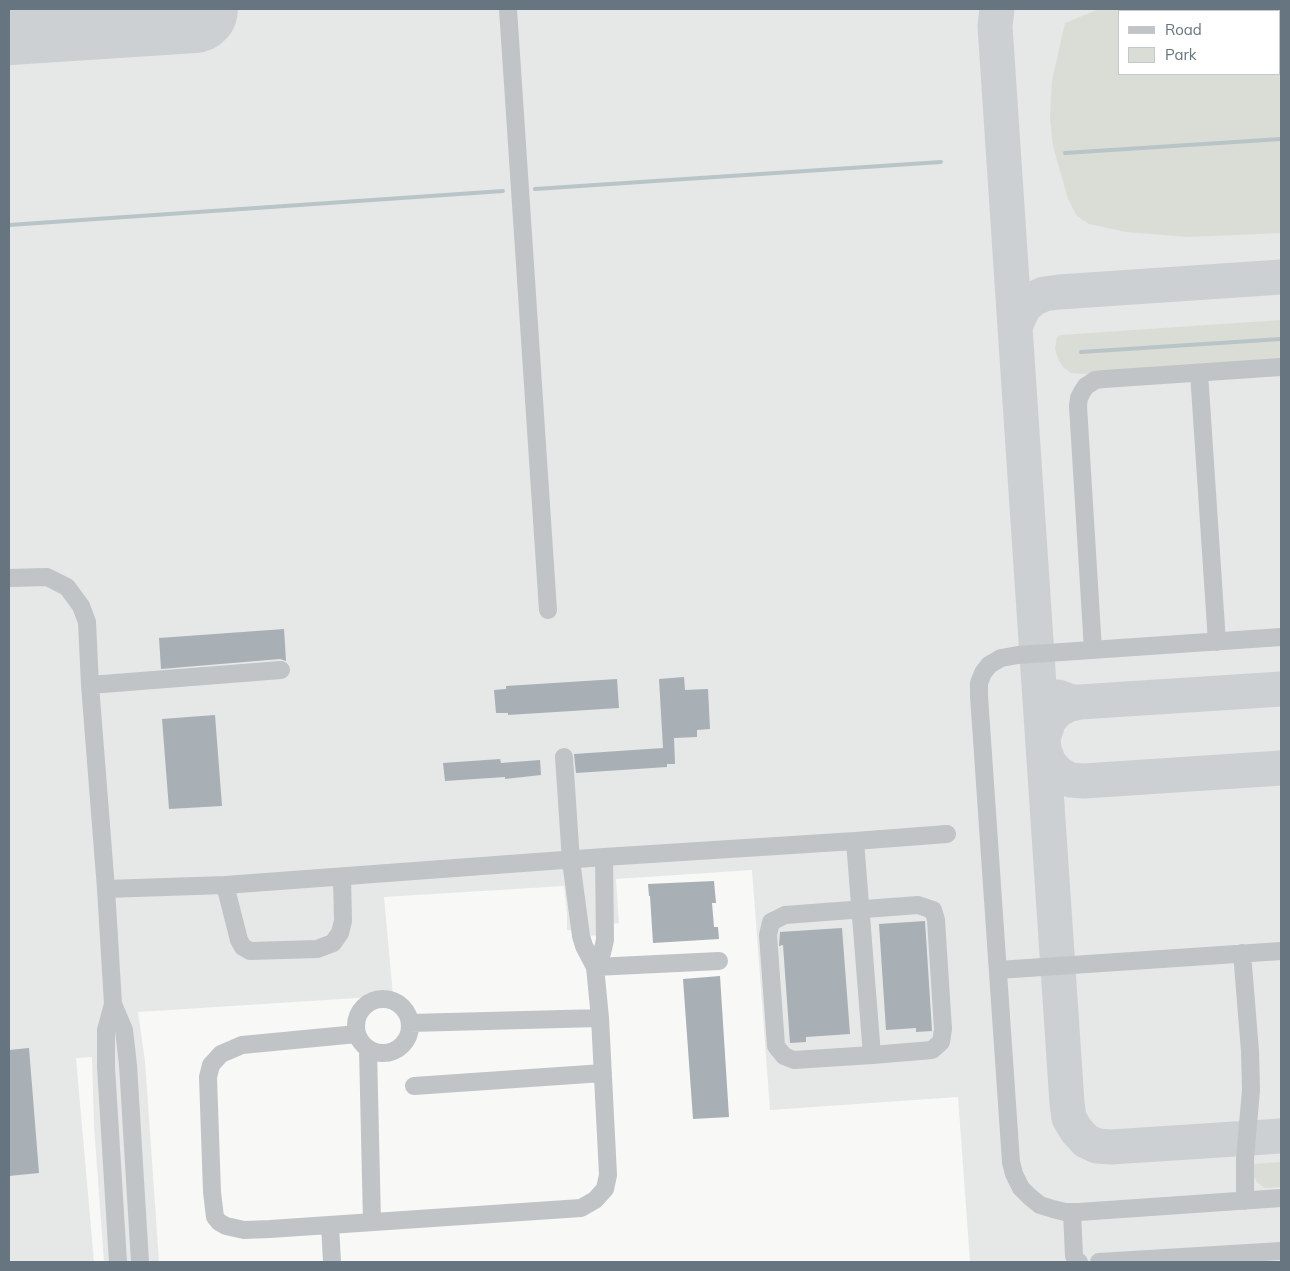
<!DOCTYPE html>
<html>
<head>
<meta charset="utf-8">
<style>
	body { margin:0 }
	#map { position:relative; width:1290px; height:1271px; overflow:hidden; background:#f8f8f6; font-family:Mulish,sans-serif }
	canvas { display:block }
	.frame { position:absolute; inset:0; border:10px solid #66757f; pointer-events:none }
	.legend { position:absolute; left:1118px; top:10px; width:162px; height:65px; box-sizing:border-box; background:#fff; border:1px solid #c2c8cc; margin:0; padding:6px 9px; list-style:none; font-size:15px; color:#66757f }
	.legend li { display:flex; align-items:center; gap:10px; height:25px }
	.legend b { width:25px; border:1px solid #c2c8cc }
</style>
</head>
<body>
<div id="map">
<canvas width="1290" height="1271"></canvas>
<div class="frame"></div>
<ul class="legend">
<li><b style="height:6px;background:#c0c4c7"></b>Road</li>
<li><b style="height:14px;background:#d9ddd6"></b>Park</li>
</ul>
</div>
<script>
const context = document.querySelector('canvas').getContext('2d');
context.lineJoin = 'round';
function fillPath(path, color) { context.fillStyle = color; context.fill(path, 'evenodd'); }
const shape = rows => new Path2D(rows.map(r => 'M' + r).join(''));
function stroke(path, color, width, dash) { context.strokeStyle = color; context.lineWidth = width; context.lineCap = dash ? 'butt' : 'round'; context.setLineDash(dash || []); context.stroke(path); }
fillPath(shape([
	[9,9,1281,9,1281,1262,970,1262,958,1097,770,1110,752,870,616,879,619,923,607,925,607,935,581,936,573,930,567,930,567,914,564,886,384,897,393,995,373,997,138,1012,145,1061,159,1262,104,1262,94,1126,92,1057,76,1058,94,1262,9,1262],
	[1119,11,1279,11,1279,74,1119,74]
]), '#e6e7e7');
fillPath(shape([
	[1099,9,1281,9,1281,233,1189,237,1126,232,1089,224,1077,216,1068,199,1053,146,1050,118,1052,81,1065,23],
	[1119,11,1279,11,1279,74,1119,74],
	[1281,320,1281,361,1086,374,1071,373,1063,367,1058,359,1055,349,1057,337,1061,335],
	[1281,1162,1281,1187,1265,1188,1257,1182,1253,1175,1253,1164]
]), '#d9ddd6');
stroke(shape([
	[1065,153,1281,139],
	[535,189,941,162],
	[9,225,503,191],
	[1081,352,1281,339]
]), '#b9c4c8', 4);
stroke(shape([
	[997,9,995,26,1015,327,1067,1103,1069,1118,1076,1130,1086,1141,1097,1146,1111,1147,1281,1136],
	[1015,327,1020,315,1025,306,1033,299,1044,294,1059,292,1281,277],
	[1058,697,1072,702,1080,702,1281,689],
	[1080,702,1067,705,1057,711,1049,720,1043,738,1044,750,1049,763,1058,773,1070,780,1084,781,1281,768]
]), '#cdd0d2', 35);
stroke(shape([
	[9,21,194,9]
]), '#cdd0d2', 88);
fillPath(shape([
	[284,629,286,661,280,659,161,669,159,638],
	[684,677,685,690,708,689,710,729,697,730,697,737,674,738,675,764,667,764,667,767,576,773,574,754,663,748,659,679],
	[617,679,619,708,508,715,508,713,496,713,494,690,506,689,506,686],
	[215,715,222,806,169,809,162,719],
	[500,759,501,763,540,760,541,775,505,779,505,777,445,781,443,763],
	[714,881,716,903,712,903,714,927,718,927,719,939,653,943,650,896,649,896,648,884],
	[925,921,932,1031,916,1032,916,1028,886,1030,879,924],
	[842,928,850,1034,806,1037,806,1042,790,1043,783,945,779,946,780,932],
	[720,976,729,1117,693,1119,683,979],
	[29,1048,39,1173,9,1176,9,1050]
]), '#a8afb5');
stroke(shape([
	[508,9,548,610],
	[1199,373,1217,642],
	[9,578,47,577,67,587,81,606,87,622,90,685,106,889,113,1004,106,1030,106,1067,118,1262],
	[1281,637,1018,655,1001,658,989,665,983,673,979,683,979,696,1011,1162,1014,1174,1021,1188,1030,1197,1040,1205,1053,1209,1065,1212,1079,1212,1281,1198],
	[1093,650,1078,406,1079,398,1082,392,1086,386,1091,383,1095,380,1104,379,1281,367],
	[90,685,281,670],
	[855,841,872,1055],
	[225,885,239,940,243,947,250,951,317,949,333,943,340,933,343,921,342,877],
	[106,889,225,885,604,857,855,841,947,834],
	[918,905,933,910,936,920,943,1029,941,1042,932,1050,872,1055,794,1060,784,1056,776,1046,768,935,771,922,785,915,918,905],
	[1242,953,1250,1051,1251,1090,1245,1159,1245,1201],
	[595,967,719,961],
	[595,967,602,953,605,940,604,857],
	[998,970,1281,951],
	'356 1026a27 27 0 1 1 54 0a27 27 0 1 1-54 0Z',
	[113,1004,124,1030,128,1065,140,1262],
	[410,1023,600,1018],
	[357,1034,242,1045,221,1054,211,1065,208,1077,212,1192,215,1217,219,1222,226,1226,244,1230,270,1229,581,1208,595,1200,605,1189,608,1175,607,1155,600,1018,595,967,584,946,581,936,571,861,564,757],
	[368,1049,372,1222],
	[414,1086,603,1073],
	[1072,1212,1074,1256,1076,1260,1079,1262],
	[330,1225,332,1262],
	[1099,1262,1281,1251]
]), '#c0c4c7', 18);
</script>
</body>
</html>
